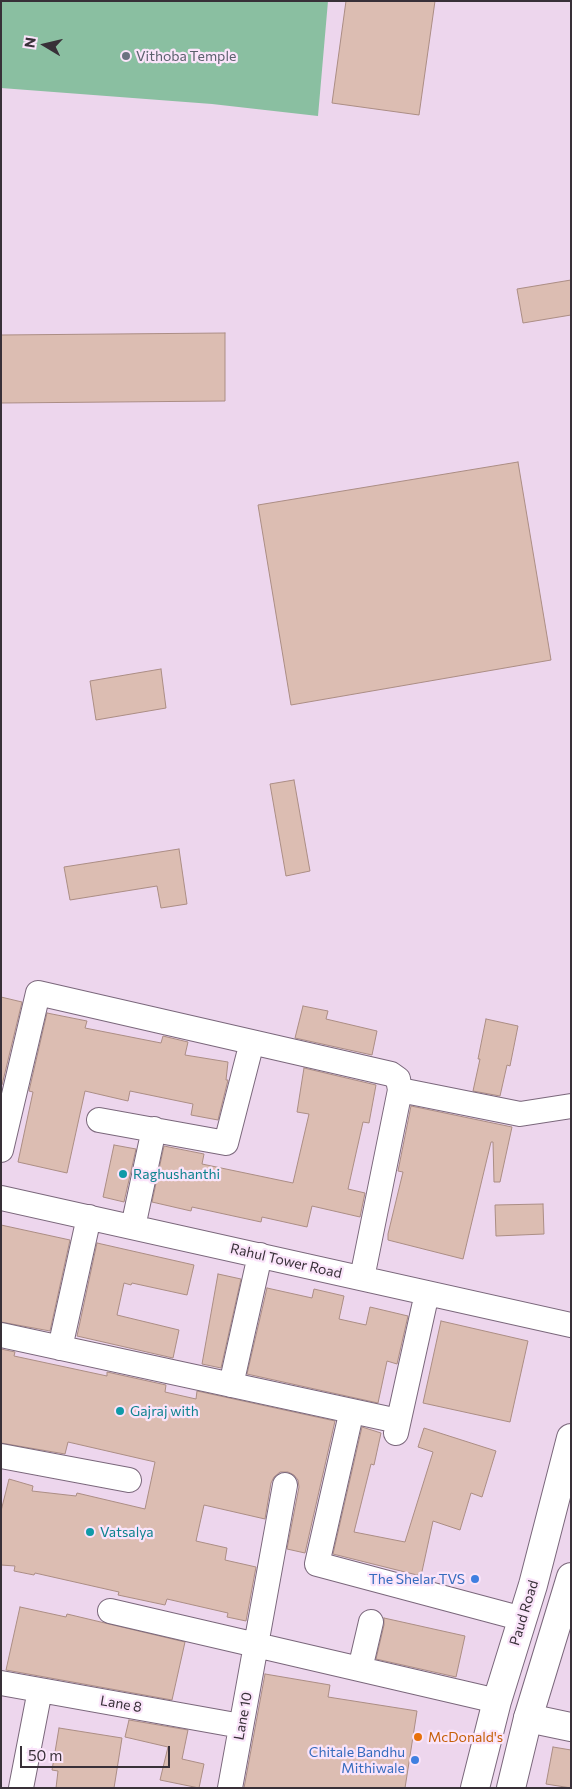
<!DOCTYPE html>
<html>
<head>
<meta charset="utf-8">
<style>
	body { margin:0 }
	#map { position:relative; width:572px; height:1789px; overflow:hidden; background:#edd6ed; font-family:Commissioner,sans-serif }
	canvas { display:block }
	.frame { position:absolute; inset:0; border:2px solid #383038; pointer-events:none }
	.north { position:absolute; left:20px; top:20px; width:50px; height:50px; -webkit-text-stroke:4px #fae4fa; paint-order:stroke; rotate:279deg; font-size:14px; font-weight:700; line-height:20px; text-align:center; color:#383038 }
	.north::after { content:''; display:block; margin:auto; width:18px; height:22px; background:#383038; clip-path:polygon(50% 0,100% 100%,50% 72%,0 100%) }
	.scale { position:absolute; left:20px; top:1746px; width:150px; height:22px; box-sizing:border-box; border:2px solid #383038; border-top:0; padding-left:6px; font-size:15px; line-height:18px; white-space:nowrap; color:#383038; -webkit-text-stroke:4px #fae4fa; paint-order:stroke }
</style>
</head>
<body>
<div id="map">
<canvas width="572" height="1789"></canvas>
<div class="frame"></div>
<div class="north">N</div>
<div class="scale">50 m</div>
</div>
<script>
const context = document.querySelector('canvas').getContext('2d');
context.lineJoin = 'round';
function fillPath(path, color) { context.fillStyle = color; context.fill(path, 'evenodd'); }
const shape = rows => new Path2D(rows.map(r => 'M' + r).join(''));
function stroke(path, color, width, dash) { context.strokeStyle = color; context.lineWidth = width; context.lineCap = dash ? 'butt' : 'round'; context.setLineDash(dash || []); context.stroke(path); }
function label(font, color, halo, rows, align = 'center') {
  context.font = font + ' Commissioner,sans-serif'; context.lineWidth = 4.5; context.setLineDash([]); context.textBaseline = 'middle'; context.strokeStyle = halo; context.fillStyle = color; for (const [text, x, y, turn = 0] of rows) {
    context.save(); context.translate(x, y); context.rotate((+turn || 0) * Math.PI / 180); context.textAlign = isNaN(turn) ? turn : align; if (halo) context.strokeText(text, 0, 0); context.fillText(text, 0, 0); context.restore();
  }
}
fillPath(shape([
	[1,1,328,1,318,116,212,104,1,88]
]), '#8abfa1');
const building = shape([
	[346,1,435,1,419,115,332,103,346,1],
	[571,280,571,315,523,323,517,289,571,280],
	[225,333,225,401,1,403,1,335,225,333],
	[518,462,551,660,291,705,258,505,518,462],
	[161,669,166,708,96,720,90,681,161,669],
	[294,780,310,871,286,876,270,784,294,780],
	[179,849,187,904,161,908,157,886,70,900,64,867,179,849],
	[1,997,22,1002,2,1085,1,1085,1,997],
	[303,1006,328,1011,326,1019,377,1031,372,1055,295,1038,303,1006],
	[47,1013,87,1021,85,1028,161,1043,163,1036,188,1042,185,1055,228,1062,226,1080,228,1080,218,1120,191,1115,193,1104,130,1091,128,1101,85,1091,67,1173,18,1162,33,1092,29,1091,47,1013],
	[486,1019,518,1026,510,1066,507,1065,500,1096,473,1091,480,1059,478,1059,486,1019],
	[304,1068,376,1085,369,1123,363,1122,348,1189,365,1193,360,1217,312,1206,307,1227,262,1217,261,1222,192,1207,191,1211,152,1202,164,1146,204,1154,202,1164,293,1183,309,1114,297,1112,304,1068],
	[411,1106,512,1127,500,1182,494,1182,493,1142,491,1142,463,1259,388,1240,388,1234,403,1172,398,1171,411,1106],
	[114,1145,136,1149,124,1202,103,1197,114,1145],
	[543,1204,544,1234,496,1236,495,1205,543,1204],
	[1,1225,70,1240,50,1331,1,1322,1,1225],
	[97,1243,194,1265,187,1295,132,1283,131,1285,124,1283,117,1315,179,1330,173,1358,77,1336,97,1243],
	[218,1274,241,1279,221,1368,202,1364,218,1274],
	[267,1288,312,1298,314,1289,344,1296,339,1319,366,1325,370,1307,408,1316,397,1364,387,1361,378,1403,247,1374,267,1288],
	[441,1321,528,1341,510,1422,423,1403,441,1321],
	[1,1349,15,1352,14,1356,107,1376,107,1372,166,1385,165,1392,196,1399,197,1391,335,1421,305,1553,287,1549,299,1487,298,1480,294,1475,288,1472,280,1472,274,1477,271,1483,265,1519,204,1505,196,1541,227,1548,225,1560,256,1567,246,1621,227,1617,228,1613,167,1599,165,1605,118,1595,119,1592,35,1573,34,1575,14,1571,15,1566,1,1565,1,1511,9,1479,33,1486,32,1491,76,1496,77,1493,145,1509,155,1462,68,1442,65,1454,1,1443,1,1349],
	[362,1427,381,1433,374,1465,371,1464,354,1532,405,1542,433,1452,418,1447,424,1428,496,1451,482,1497,471,1493,460,1530,433,1521,421,1576,333,1554,362,1427],
	[20,1607,66,1617,67,1614,185,1642,172,1700,6,1670,20,1607],
	[384,1618,465,1636,456,1677,376,1659,384,1625,384,1618],
	[265,1674,330,1685,328,1697,417,1711,405,1788,244,1788,265,1674],
	[129,1720,188,1730,182,1759,204,1764,199,1788,160,1780,168,1747,125,1737,129,1720],
	[59,1728,122,1738,114,1788,56,1788,58,1771,52,1770,59,1728],
	[553,1747,571,1750,571,1788,546,1784,553,1747]
]);
fillPath(building, '#dcbdb2');
stroke(building, '#ab8d84', 1);
const street = shape([
	[400,1090,520,1114,571,1106],
	[99,1120,226,1143,252,1042],
	[1,1150,38,993,391,1074,398,1079,400,1090,362,1278],
	[1,1198,571,1325],
	[133,1227,154,1129],
	[1,1335,398,1421],
	[60,1348,89,1217],
	[231,1385,260,1255],
	[349,1423,317,1564,523,1619],
	[396,1433,427,1293],
	[1,1456,129,1480],
	[110,1611,497,1701],
	[360,1669,371,1622],
	[1,1683,241,1726],
	[21,1788,40,1690],
	[230,1788,285,1485]
]);
const secondary = shape([
	[528,1718,571,1727]
]);
const primary = shape([
	[475,1788,497,1701,533,1585,571,1438],
	[511,1788,528,1718,571,1577]
]);
stroke(street, '#7a677b', 26);
stroke(secondary, '#7a677b', 30);
stroke(primary, '#7a677b', 30);
stroke(street, '#fff', 24);
stroke(secondary, '#fff', 28);
stroke(primary, '#fff', 28);
for (const [x, y, r, color] of [
	[126,56,5,"#6b7280"],
	[123,1174,5,"#0f9aa8"],
	[120,1411,5,"#0f9aa8"],
	[90,1532,5,"#0f9aa8"],
	[475,1579,5,"#3f7fe0"],
	[418,1737,5,"#e8710a"],
	[415,1760,5,"#3f7fe0"]
]) { const dot = new Path2D(); dot.arc(x, y, r, 0, 2 * Math.PI); context.fillStyle = color; context.fill(dot); stroke(dot, '#fae4fa', 2); }
label('14px', '#5b616d', '#fae4fa', [
	["Vithoba Temple",136,56]
], 'left');
label('14px', '#0d838f', '#fae4fa', [
	["Raghushanthi",133,1174],
	["Gajraj with",130,1411],
	["Vatsalya",100,1532]
], 'left');
label('14px', '#383038', '#fae4fa', [
	["Rahul Tower Road",286,1261,13],
	["Paud Road",524,1613,-73],
	["Lane 8",121,1704,10],
	["Lane 10",243,1716,-80]
]);
label('14px', '#366cbe', '#fae4fa', [
	["The Shelar TVS",465,1579],
	["Chitale Bandhu",405,1752],
	["Mithiwale",405,1768]
], 'right');
label('14px', '#c56008', '#fae4fa', [
	["McDonald's",428,1737]
], 'left');
</script>
</body>
</html>
